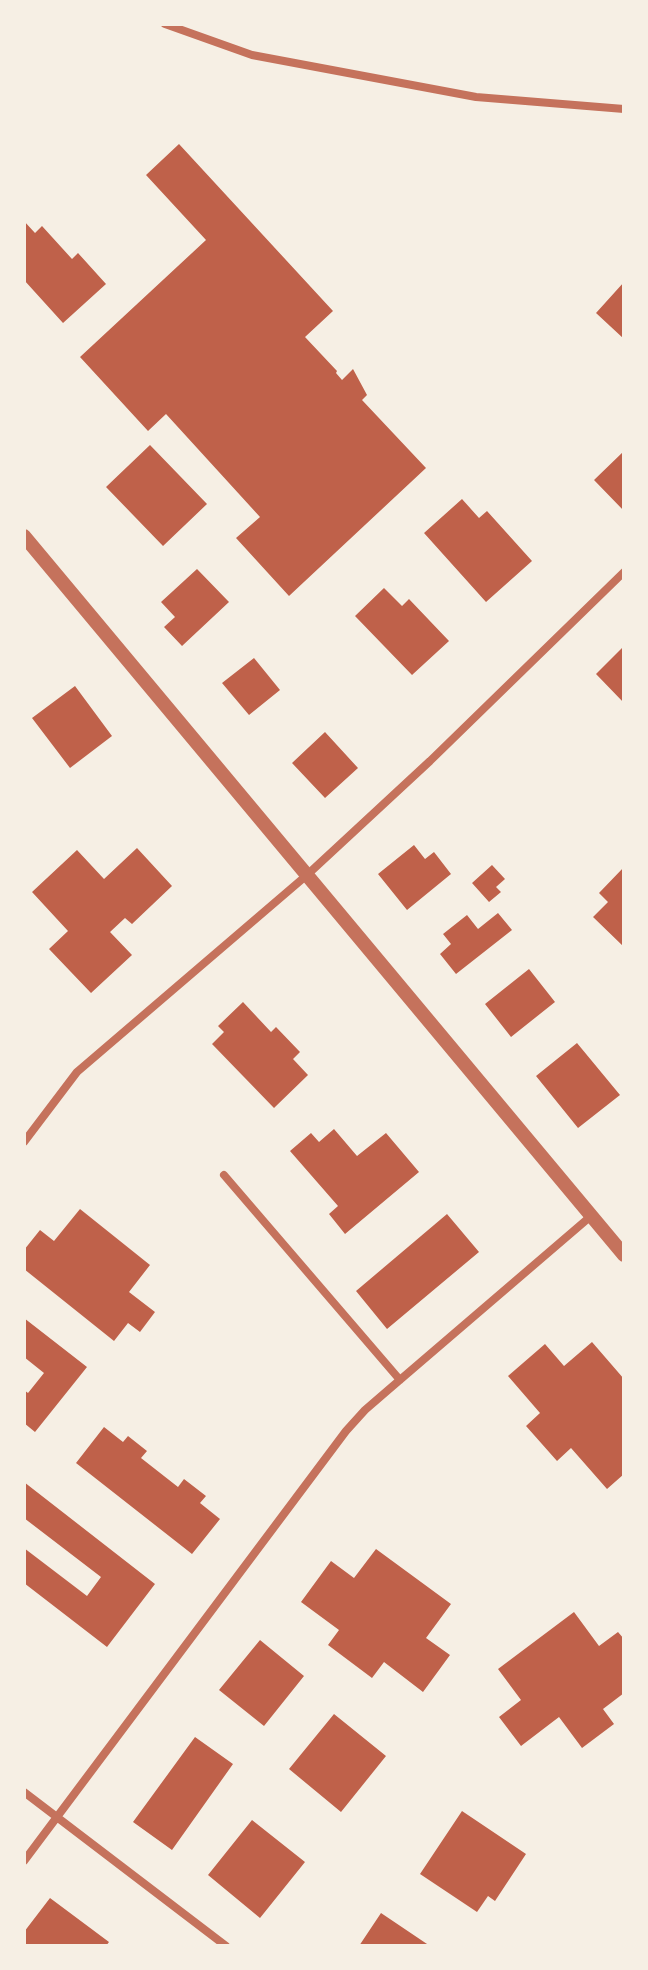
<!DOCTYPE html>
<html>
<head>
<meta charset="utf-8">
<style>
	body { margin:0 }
	#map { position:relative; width:648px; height:1970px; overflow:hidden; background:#f6efe4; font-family:"Asap Condensed",sans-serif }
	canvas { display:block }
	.frame { position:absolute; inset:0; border:26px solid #f6efe4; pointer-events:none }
</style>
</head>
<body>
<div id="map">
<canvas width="648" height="1970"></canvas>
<div class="frame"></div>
</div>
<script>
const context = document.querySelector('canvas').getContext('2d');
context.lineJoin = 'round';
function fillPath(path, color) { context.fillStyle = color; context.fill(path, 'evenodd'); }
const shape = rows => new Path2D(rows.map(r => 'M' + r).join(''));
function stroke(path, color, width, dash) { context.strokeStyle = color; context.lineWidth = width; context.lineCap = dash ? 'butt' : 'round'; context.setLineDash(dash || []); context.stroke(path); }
fillPath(shape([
	[179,144,333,311,305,337,337,371,336,373,342,380,353,369,367,395,362,400,426,468,289,596,236,538,260,517,166,414,148,431,80,357,206,240,146,175],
	[24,221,35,233,42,226,72,259,78,253,106,284,63,323,24,280],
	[624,282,624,339,596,313],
	[150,445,207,504,163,546,106,487],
	[624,451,624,511,594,480],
	[462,499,479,518,487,511,532,561,486,602,424,533],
	[197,569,229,602,182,646,164,627,175,617,161,602],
	[384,588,402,606,409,599,449,641,412,675,355,616],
	[624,646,624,703,596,674],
	[254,658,280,690,249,715,222,683],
	[75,686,112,736,70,768,32,718],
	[325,732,358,768,325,798,292,763],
	[414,845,425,859,434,852,451,874,407,910,378,874],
	[137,848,172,886,132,924,125,918,110,932,132,955,91,993,49,949,68,931,32,892,77,850,104,879],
	[492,865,505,879,496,887,501,892,489,902,472,883],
	[624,867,624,947,593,917,608,902,599,893],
	[498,913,512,930,456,974,440,954,451,944,443,934,467,915,478,929],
	[529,969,555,1002,511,1037,485,1004],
	[243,1002,271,1032,276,1027,300,1052,293,1059,308,1075,274,1108,212,1044,224,1032,218,1026],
	[577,1043,620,1095,578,1128,536,1076],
	[334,1129,357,1156,386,1133,419,1172,345,1234,329,1214,338,1206,290,1151,311,1133,319,1142],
	[80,1209,150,1265,129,1292,155,1312,140,1332,128,1323,114,1341,24,1269,24,1250,40,1230,54,1241],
	[447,1214,479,1252,387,1329,356,1291],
	[24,1318,87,1367,35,1432,24,1423,24,1390,28,1393,44,1373,24,1357],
	[592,1342,624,1379,624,1474,607,1489,571,1448,557,1461,526,1426,540,1413,508,1376,545,1344,564,1366],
	[104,1427,123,1442,128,1436,147,1451,141,1458,178,1487,184,1479,206,1496,200,1503,220,1519,192,1554,76,1463],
	[24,1482,155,1584,107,1647,24,1583,24,1548,87,1596,101,1577,24,1518],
	[376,1549,451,1604,426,1638,450,1655,423,1692,384,1662,372,1678,328,1645,339,1630,301,1602,331,1561,354,1578],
	[574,1612,599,1646,618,1632,624,1639,624,1693,603,1709,614,1724,582,1748,559,1717,521,1746,499,1717,521,1700,498,1669],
	[260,1640,304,1676,264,1726,219,1690],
	[334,1714,386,1756,341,1812,289,1769],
	[195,1737,233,1764,172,1850,133,1822],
	[462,1811,526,1854,495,1901,488,1896,477,1912,420,1874],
	[252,1820,305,1862,260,1918,208,1875],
	[50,1898,109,1942,106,1946,24,1946,24,1932],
	[381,1913,430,1946,359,1946]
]), '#bf614a');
stroke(shape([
	[165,24,252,55,476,97,624,109],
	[24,1142,77,1072,307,875,430,761,624,572],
	[224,1175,400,1380],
	[24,1792,226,1946],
	[24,1861,346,1431,365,1410,387,1391,591,1216]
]), '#c5725c', 8);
stroke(shape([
	[24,536,624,1255]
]), '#c5725c', 14);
</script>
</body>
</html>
